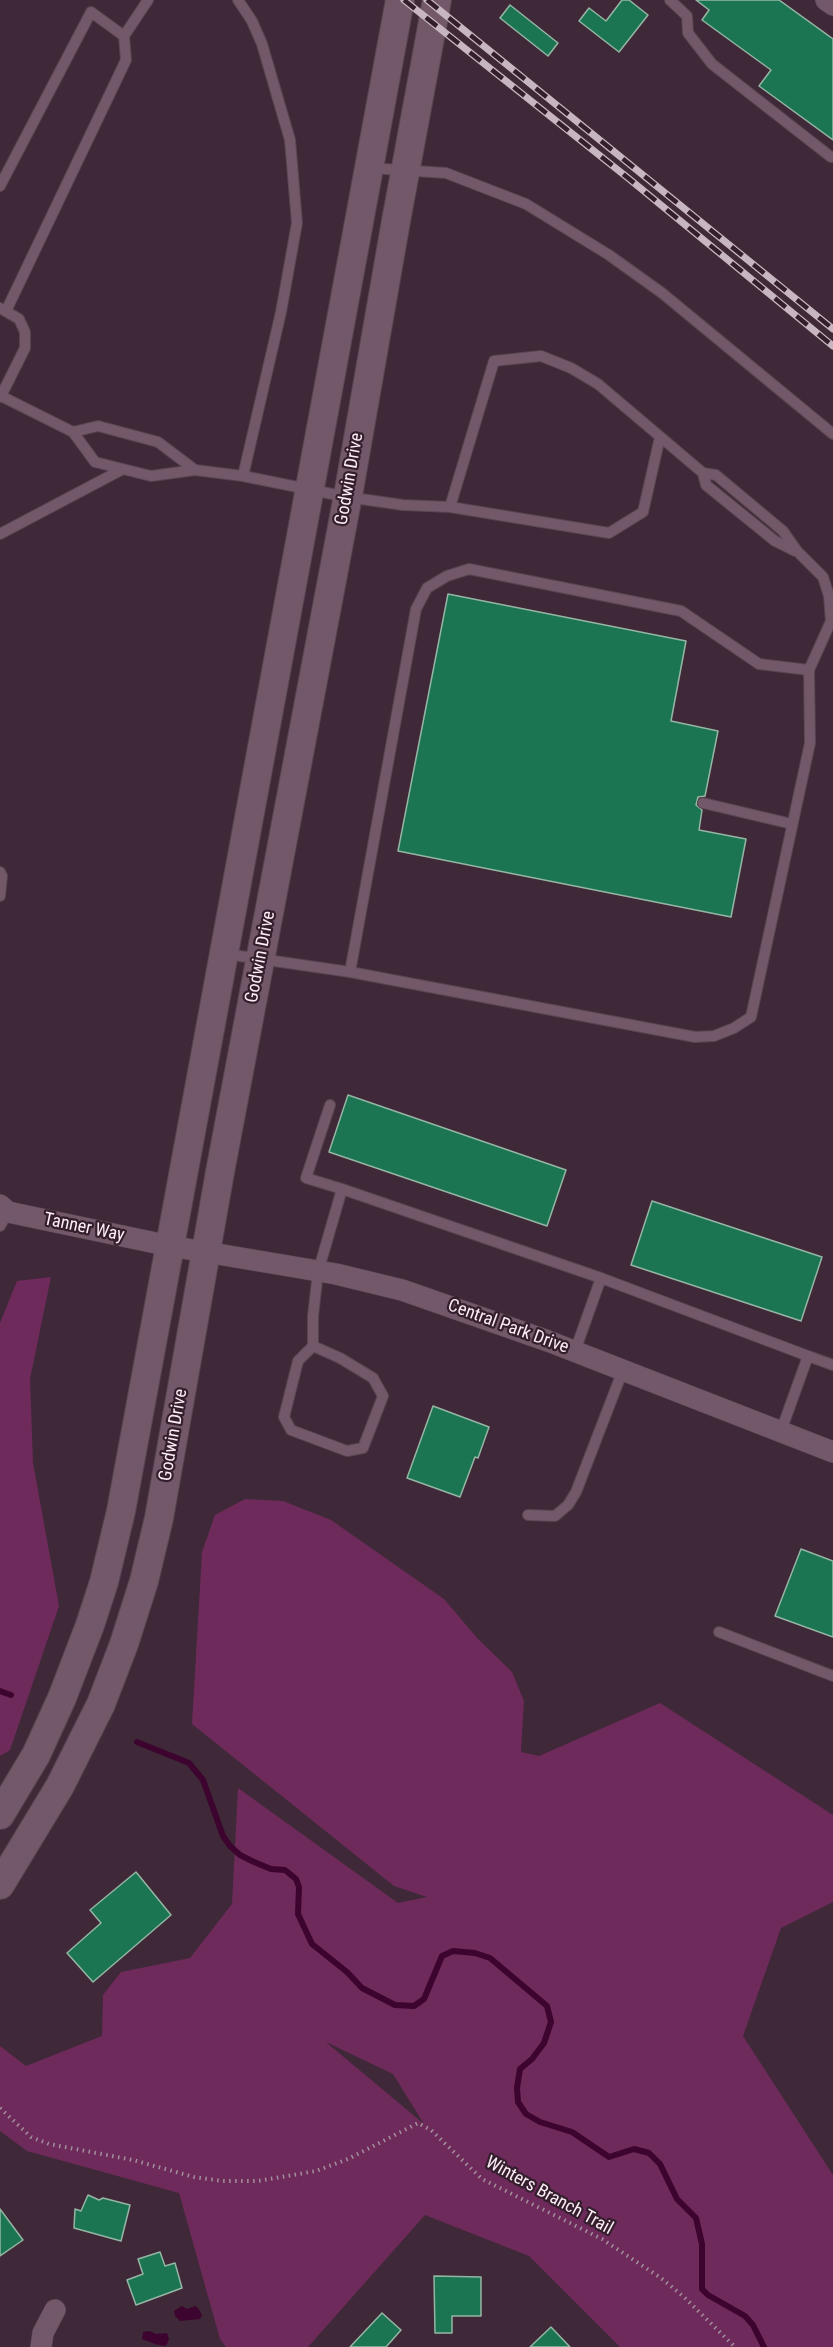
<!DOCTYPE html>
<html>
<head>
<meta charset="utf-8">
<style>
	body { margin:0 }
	canvas { display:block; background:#3f2837 }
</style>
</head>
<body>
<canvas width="833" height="2347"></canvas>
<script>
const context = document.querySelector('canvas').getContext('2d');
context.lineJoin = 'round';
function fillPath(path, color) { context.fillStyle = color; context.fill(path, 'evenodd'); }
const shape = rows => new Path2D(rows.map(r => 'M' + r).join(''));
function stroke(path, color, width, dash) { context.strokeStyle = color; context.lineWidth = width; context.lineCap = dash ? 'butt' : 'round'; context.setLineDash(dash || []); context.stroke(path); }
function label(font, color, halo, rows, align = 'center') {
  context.font = font + ' "Roboto Condensed",sans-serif'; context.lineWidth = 4.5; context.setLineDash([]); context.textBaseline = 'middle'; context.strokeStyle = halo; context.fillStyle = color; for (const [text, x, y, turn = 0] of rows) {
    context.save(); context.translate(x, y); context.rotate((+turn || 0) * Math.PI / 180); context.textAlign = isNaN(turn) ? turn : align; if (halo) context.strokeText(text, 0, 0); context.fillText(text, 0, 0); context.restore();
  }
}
fillPath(shape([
	[51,1277,30,1379,33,1463,59,1606,10,1750,0,1756,0,1323,17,1281],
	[245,1499,283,1501,331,1520,444,1599,478,1639,512,1672,524,1701,521,1752,539,1756,660,1703,833,1815,833,1902,781,1928,743,2036,833,2175,833,2347,620,2347,529,2256,425,2215,308,2347,226,2347,220,2339,179,2193,27,2151,0,2131,0,2046,26,2066,102,2036,103,1995,121,1972,190,1958,232,1904,238,1788,398,1903,427,1897,394,1886,192,1724,202,1552,215,1515],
	[326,2042,393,2074,424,2124,327,2043]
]), '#6e2a5b');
fillPath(shape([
	[182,2306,187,2309,195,2306,198,2308,202,2315,200,2319,180,2321,175,2316,174,2311],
	[150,2331,156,2334,167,2333,169,2339,167,2344,165,2346,155,2344,142,2339,143,2332]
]), '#3c042f');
stroke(shape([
	[0,1691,11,1695],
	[137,1742,189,1763,203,1780,223,1836,230,1846,240,1855,254,1862,271,1869,285,1870,296,1879,299,1887,298,1914,312,1944,347,1972,362,1988,395,2005,414,2006,424,1999,442,1956,453,1951,475,1953,490,1958,547,2006,551,2022,544,2043,532,2059,520,2069,517,2088,518,2102,526,2114,540,2122,572,2132,609,2157,634,2149,649,2153,660,2164,677,2199,696,2218,702,2244,702,2289,708,2295,745,2316,753,2325,764,2347]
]), '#3c042f', 6);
const building = shape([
	[622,0,629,0,648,15,619,52,579,21,589,8,606,21,622,0],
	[696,0,779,0,833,39,833,140,759,86,771,70,702,20,709,10,696,0],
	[510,5,558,43,548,56,500,18,510,5],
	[448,594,686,641,671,721,718,731,705,796,698,797,696,805,702,810,699,830,746,839,731,917,398,851,448,594],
	[348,1095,566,1170,547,1226,329,1152,348,1095],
	[652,1201,822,1257,801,1321,631,1265,652,1201],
	[433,1406,489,1427,478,1458,475,1457,460,1497,407,1478,433,1406],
	[801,1549,833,1561,833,1637,775,1616,801,1549],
	[136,1872,171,1915,93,1982,67,1953,101,1923,90,1910,136,1872],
	[88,2195,99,2200,103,2198,130,2205,121,2241,74,2228,75,2209,81,2211,88,2195],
	[0,2209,23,2240,0,2256,0,2209],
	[160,2252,165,2266,175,2263,182,2288,136,2305,127,2280,143,2274,138,2259,160,2252],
	[434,2276,481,2277,481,2316,452,2316,452,2333,435,2333,434,2276],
	[382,2313,401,2330,386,2347,350,2347,382,2313],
	[551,2327,570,2347,530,2347,551,2327]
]);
fillPath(building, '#1b7452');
stroke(building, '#95b6a5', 1.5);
const lane = shape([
	[238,0,252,21,262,44,290,140,297,223,281,312,243,476,347,497,403,505,450,507,494,361,541,356,571,368,598,384,703,473,716,475,783,531,797,551,823,577,829,596,831,621,809,670,810,743,751,1017,734,1028,714,1036,695,1037,350,972,416,609,427,588,447,576,469,569,681,611,759,664,809,670],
	[670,0,687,16,688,33,712,64,831,157],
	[370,168,446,173,526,204,609,255,662,293,833,434],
	[0,186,91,12,124,36,148,0],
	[0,308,19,319,25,332,25,348,1,396,0,395],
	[6,311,126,60,124,36],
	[0,397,1,396,73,432],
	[195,470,158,442,98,426,73,432,95,462,151,476,195,470,243,476],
	[703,473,706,485,775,541,795,551],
	[450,507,609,533,643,512,660,437],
	[0,534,123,469],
	[703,803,792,824],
	[0,872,2,876,0,896],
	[226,954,350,972],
	[330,1105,306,1178,342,1189],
	[0,1226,8,1212],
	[313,1346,340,1358,373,1378,383,1396,363,1448,347,1451,291,1430,284,1417,298,1361,313,1346,313,1316,318,1272,342,1189,601,1278,808,1356,781,1431],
	[575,1351,601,1278],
	[808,1356,833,1365],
	[528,1515,555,1516,568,1505,576,1492,623,1370],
	[719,1632,833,1676]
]);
const street = shape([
	[826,0,833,5],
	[0,1205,8,1212,170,1246,336,1274,402,1290,548,1341,833,1452],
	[41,2347,43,2333,55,2310]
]);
const secondary = shape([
	[0,1815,36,1755,62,1698,90,1625,104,1582,121,1511,400,0],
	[0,1885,60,1786,101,1704,124,1644,144,1581,159,1518,220,1172,349,490,396,221,437,0]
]);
stroke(lane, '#584552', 12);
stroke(street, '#584552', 22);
stroke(secondary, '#584552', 30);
stroke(shape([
	[0,2108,31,2137,49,2144,133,2160,194,2177,223,2181,258,2181,316,2171,348,2159,418,2123,431,2130,482,2179,602,2239,661,2278,684,2297,735,2347]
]), '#a3909c', 4, [1.5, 4.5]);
stroke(lane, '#725869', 10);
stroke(street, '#725869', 21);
stroke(secondary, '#725869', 28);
const rail = shape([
	[404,0,628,178,833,346],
	[427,0,833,329]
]);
stroke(rail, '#c7b6c1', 7);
stroke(rail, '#341e2d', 4.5, [14]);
label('18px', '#fbecf5', '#341e2d', [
	["Godwin Drive",350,479,-80],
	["Godwin Drive",261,957,-79],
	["Tanner Way",84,1228,12],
	["Central Park Drive",508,1327,20],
	["Godwin Drive",174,1435,-80],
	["Winters Branch Trail",549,2196,29]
]);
</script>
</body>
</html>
